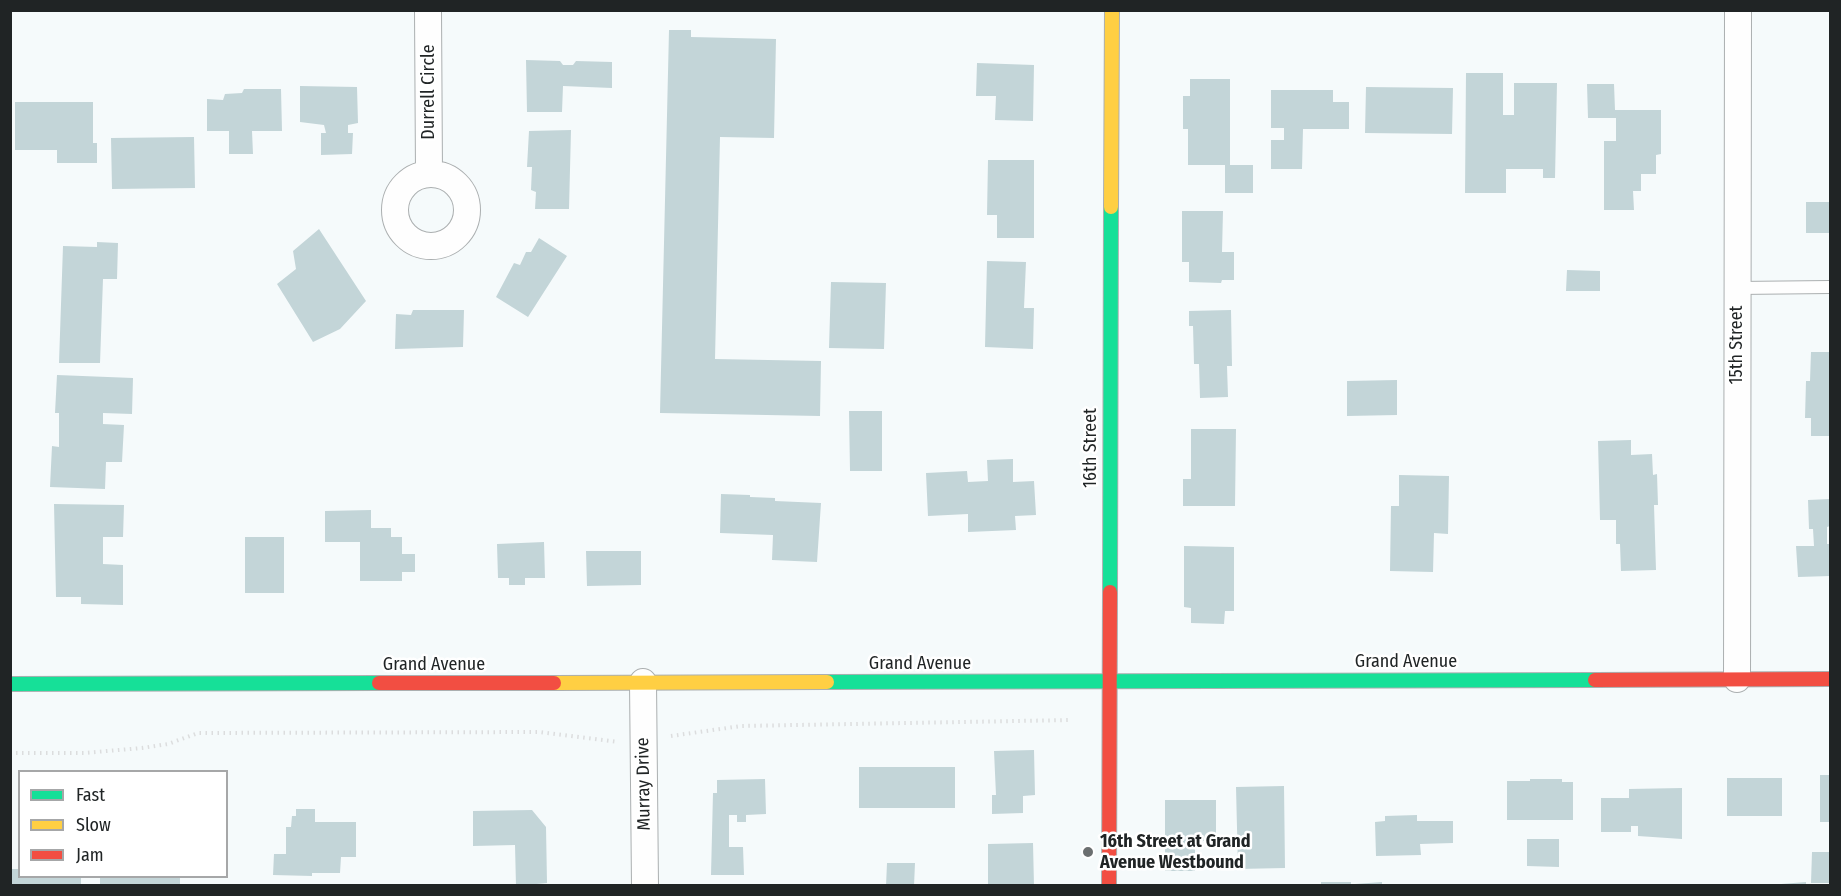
<!DOCTYPE html>
<html>
<head>
<meta charset="utf-8">
<style>
	body { margin:0 }
	#map { position:relative; width:1841px; height:896px; overflow:hidden; background:#f5fafb; font-family:"Fira Sans Condensed",sans-serif }
	canvas { display:block }
	.frame { position:absolute; inset:0; border:12px solid #202425; pointer-events:none }
	.legend { position:absolute; left:18px; top:770px; width:210px; height:108px; box-sizing:border-box; background:#fff; border:2px solid #a6a7a8; margin:0; padding:8px 10px; list-style:none; font-size:18px; color:#202425 }
	.legend li { display:flex; align-items:center; gap:12px; height:30px }
	.legend b { width:30px; border:2px solid #a6a7a8 }
</style>
</head>
<body>
<div id="map">
<canvas width="1841" height="896"></canvas>
<div class="frame"></div>
<ul class="legend">
<li><b style="height:8px;background:#16e098"></b>Fast</li>
<li><b style="height:8px;background:#ffcf43"></b>Slow</li>
<li><b style="height:8px;background:#f24e42"></b>Jam</li>
</ul>
</div>
<script>
const context = document.querySelector('canvas').getContext('2d');
context.lineJoin = 'round';
function fillPath(path, color) { context.fillStyle = color; context.fill(path, 'evenodd'); }
const shape = rows => new Path2D(rows.map(r => 'M' + r).join(''));
function stroke(path, color, width, dash) { context.strokeStyle = color; context.lineWidth = width; context.lineCap = dash ? 'butt' : 'round'; context.setLineDash(dash || []); context.stroke(path); }
function label(font, color, halo, rows, align = 'center') {
  context.font = font + ' "Fira Sans Condensed",sans-serif'; context.lineWidth = 5; context.setLineDash([]); context.textBaseline = 'middle'; context.strokeStyle = halo; context.fillStyle = color; for (const [text, x, y, turn = 0] of rows) {
    context.save(); context.translate(x, y); context.rotate((+turn || 0) * Math.PI / 180); context.textAlign = isNaN(turn) ? turn : align; if (halo) context.strokeText(text, 0, 0); context.fillText(text, 0, 0); context.restore();
  }
}
fillPath(shape([
	[669,30,691,30,691,37,776,39,774,138,720,137,715,359,821,361,820,416,660,413],
	[526,60,560,61,563,65,573,65,576,61,612,62,612,88,563,86,562,112,527,112],
	[977,63,1034,65,1033,121,995,120,996,96,976,96],
	[1466,73,1503,73,1503,115,1514,115,1514,83,1557,83,1555,178,1543,178,1543,169,1506,169,1506,193,1465,193],
	[1190,79,1230,79,1230,165,1253,165,1253,193,1225,193,1225,165,1188,165,1188,129,1183,129,1183,96,1190,96],
	[1587,84,1614,84,1615,110,1661,110,1661,154,1656,155,1656,174,1641,174,1641,191,1633,191,1634,210,1604,210,1604,141,1616,141,1616,118,1588,118],
	[300,86,357,87,358,123,348,125,348,133,353,133,352,154,321,155,321,133,326,133,324,125,300,122],
	[1366,87,1453,88,1452,134,1365,133],
	[244,89,281,89,282,131,252,131,253,154,229,154,229,131,207,131,207,99,223,100,225,94,242,93],
	[1271,90,1333,90,1333,102,1349,102,1349,129,1303,129,1302,169,1271,169,1271,140,1284,140,1284,128,1271,128],
	[15,102,93,102,93,143,97,143,97,163,57,163,57,150,15,150],
	[571,130,569,209,535,209,536,192,531,190,532,167,527,167,529,131],
	[194,137,195,188,112,189,111,138],
	[988,160,1034,160,1034,238,997,238,997,215,987,215],
	[1806,202,1830,202,1830,233,1806,233],
	[1182,211,1223,211,1222,252,1234,252,1234,280,1222,280,1221,283,1189,282,1189,262,1182,262],
	[319,229,366,301,340,329,313,342,277,284,296,269,293,251],
	[539,238,567,256,528,317,496,297,514,263,520,265,526,252,531,252],
	[97,242,118,243,117,279,103,279,100,363,59,363,63,246,97,247],
	[987,261,1026,262,1024,308,1034,308,1033,349,985,347],
	[1567,270,1600,271,1600,291,1566,291],
	[831,282,886,283,884,349,829,348],
	[413,310,464,310,463,347,395,349,396,314,411,315],
	[1231,310,1232,366,1227,366,1228,397,1200,398,1199,364,1194,364,1193,326,1189,326,1189,311],
	[1811,352,1830,352,1830,436,1811,436,1811,418,1805,418,1806,381,1810,381],
	[57,375,133,378,132,414,103,413,103,424,124,425,122,462,106,462,105,489,50,487,52,446,59,447,59,413,55,413],
	[1397,380,1397,415,1347,416,1347,381],
	[849,411,882,411,882,471,850,471],
	[1191,429,1236,429,1235,506,1183,506,1183,479,1191,479],
	[1631,440,1631,455,1652,454,1653,475,1657,474,1658,505,1654,505,1656,570,1621,571,1620,544,1616,544,1616,520,1600,520,1598,441],
	[1013,459,1013,482,1034,481,1036,515,1015,516,1016,530,968,532,968,514,928,516,926,473,967,471,968,482,988,481,987,460],
	[1399,475,1449,476,1448,534,1434,533,1433,572,1390,571,1391,506,1399,506],
	[721,494,750,495,750,497,775,498,775,501,821,503,817,562,772,560,773,535,720,533],
	[1830,499,1830,526,1827,527,1827,544,1830,544,1830,576,1798,577,1796,546,1814,546,1813,529,1809,529,1808,500],
	[54,504,124,505,123,537,103,537,103,564,123,565,123,605,81,604,81,597,56,597],
	[371,510,371,528,391,528,391,537,402,537,402,554,415,554,415,572,402,572,402,581,360,581,360,542,325,542,325,511],
	[245,537,284,537,284,593,245,593],
	[544,542,545,578,525,578,525,585,509,585,509,578,498,578,497,544],
	[1184,546,1234,547,1234,611,1225,611,1224,624,1191,623,1191,608,1184,607],
	[586,551,641,551,641,585,587,586],
	[1034,750,1035,795,1023,796,1023,813,992,814,992,795,996,795,994,751],
	[859,767,955,767,955,808,859,808],
	[1820,775,1830,775,1830,822,1820,822],
	[1727,778,1782,778,1782,816,1727,816],
	[765,779,766,814,746,815,746,822,737,822,737,815,729,815,729,847,743,847,744,875,711,875,713,793,717,793,717,780],
	[1530,779,1562,779,1562,782,1573,782,1573,820,1507,820,1507,781,1530,781],
	[1284,786,1285,868,1238,869,1236,787],
	[1682,788,1682,839,1638,836,1638,826,1631,826,1631,832,1601,832,1601,798,1629,798,1629,789],
	[1165,800,1216,800,1216,841,1195,841,1195,871,1165,871],
	[296,809,315,809,315,822,356,822,356,857,341,857,340,873,312,873,312,876,273,875,274,854,286,854,286,827,291,827,292,816,296,816],
	[532,810,546,827,547,883,516,886,515,845,473,846,473,811],
	[1417,815,1417,821,1453,821,1453,843,1420,844,1421,855,1376,856,1375,822,1385,821,1385,816],
	[1527,839,1559,839,1559,867,1527,866],
	[1033,843,1034,886,988,886,988,844],
	[1812,852,1830,852,1830,883,1811,883],
	[887,863,915,863,914,886,886,886],
	[10,869,20,869,20,876,81,876,81,886,10,886],
	[100,876,180,876,180,886,100,886],
	[1321,882,1351,882,1351,886,1321,886],
	[1382,882,1382,886,1355,886,1355,884],
	[1806,882,1806,886,1781,886,1781,884]
]), '#c3d5d8');
const lane = shape([
	[1737,288,1830,287]
]);
const street = shape([
	[428,10,429,174],
	'395 210a36 36 0 1 1 72 0a36 36 0 1 1-72 0Z',
	[1737,679,1738,10],
	[643,682,645,886]
]);
const fast = shape([
	[1110,592,1111,207],
	[827,682,1595,680],
	[10,684,379,683]
]);
const slow = shape([
	[1111,207,1112,10],
	[554,683,827,682]
]);
const jam = shape([
	[1595,680,1830,679],
	[379,683,554,683],
	[1109,886,1110,592]
]);
stroke(lane, '#abafb0', 14);
stroke(street, '#abafb0', 28);
stroke(fast, '#abafb0', 16);
stroke(slow, '#abafb0', 16);
stroke(jam, '#abafb0', 16);
stroke(shape([
	[671,736,741,726,1072,720],
	[10,753,84,753,142,748,168,744,198,733,539,732,618,742]
]), '#dcddde', 4, [1.5, 4.5]);
stroke(lane, '#fefefe', 12);
stroke(street, '#fefefe', 26);
stroke(fast, '#16e098', 14);
stroke(slow, '#ffcf43', 14);
stroke(jam, '#f24e42', 14);
for (const [x, y, r, color] of [
	[1088,852,6,"#6b6f70"]
]) { const dot = new Path2D(); dot.arc(x, y, r, 0, 2 * Math.PI); context.fillStyle = color; context.fill(dot); stroke(dot, '#fff', 2); }
label('18px', '#202425', '#fff', [
	["Durrell Circle",429,92,-90],
	["15th Street",1737,345,-90],
	["16th Street",1091,448,-90],
	["Grand Avenue",1406,662],
	["Grand Avenue",920,664],
	["Grand Avenue",434,665],
	["Murray Drive",644,784,-91]
]);
label('bold 18px', '#202425', '#fff', [
	["16th Street at Grand",1100,842],
	["Avenue Westbound",1100,863]
], 'left');
</script>
</body>
</html>
